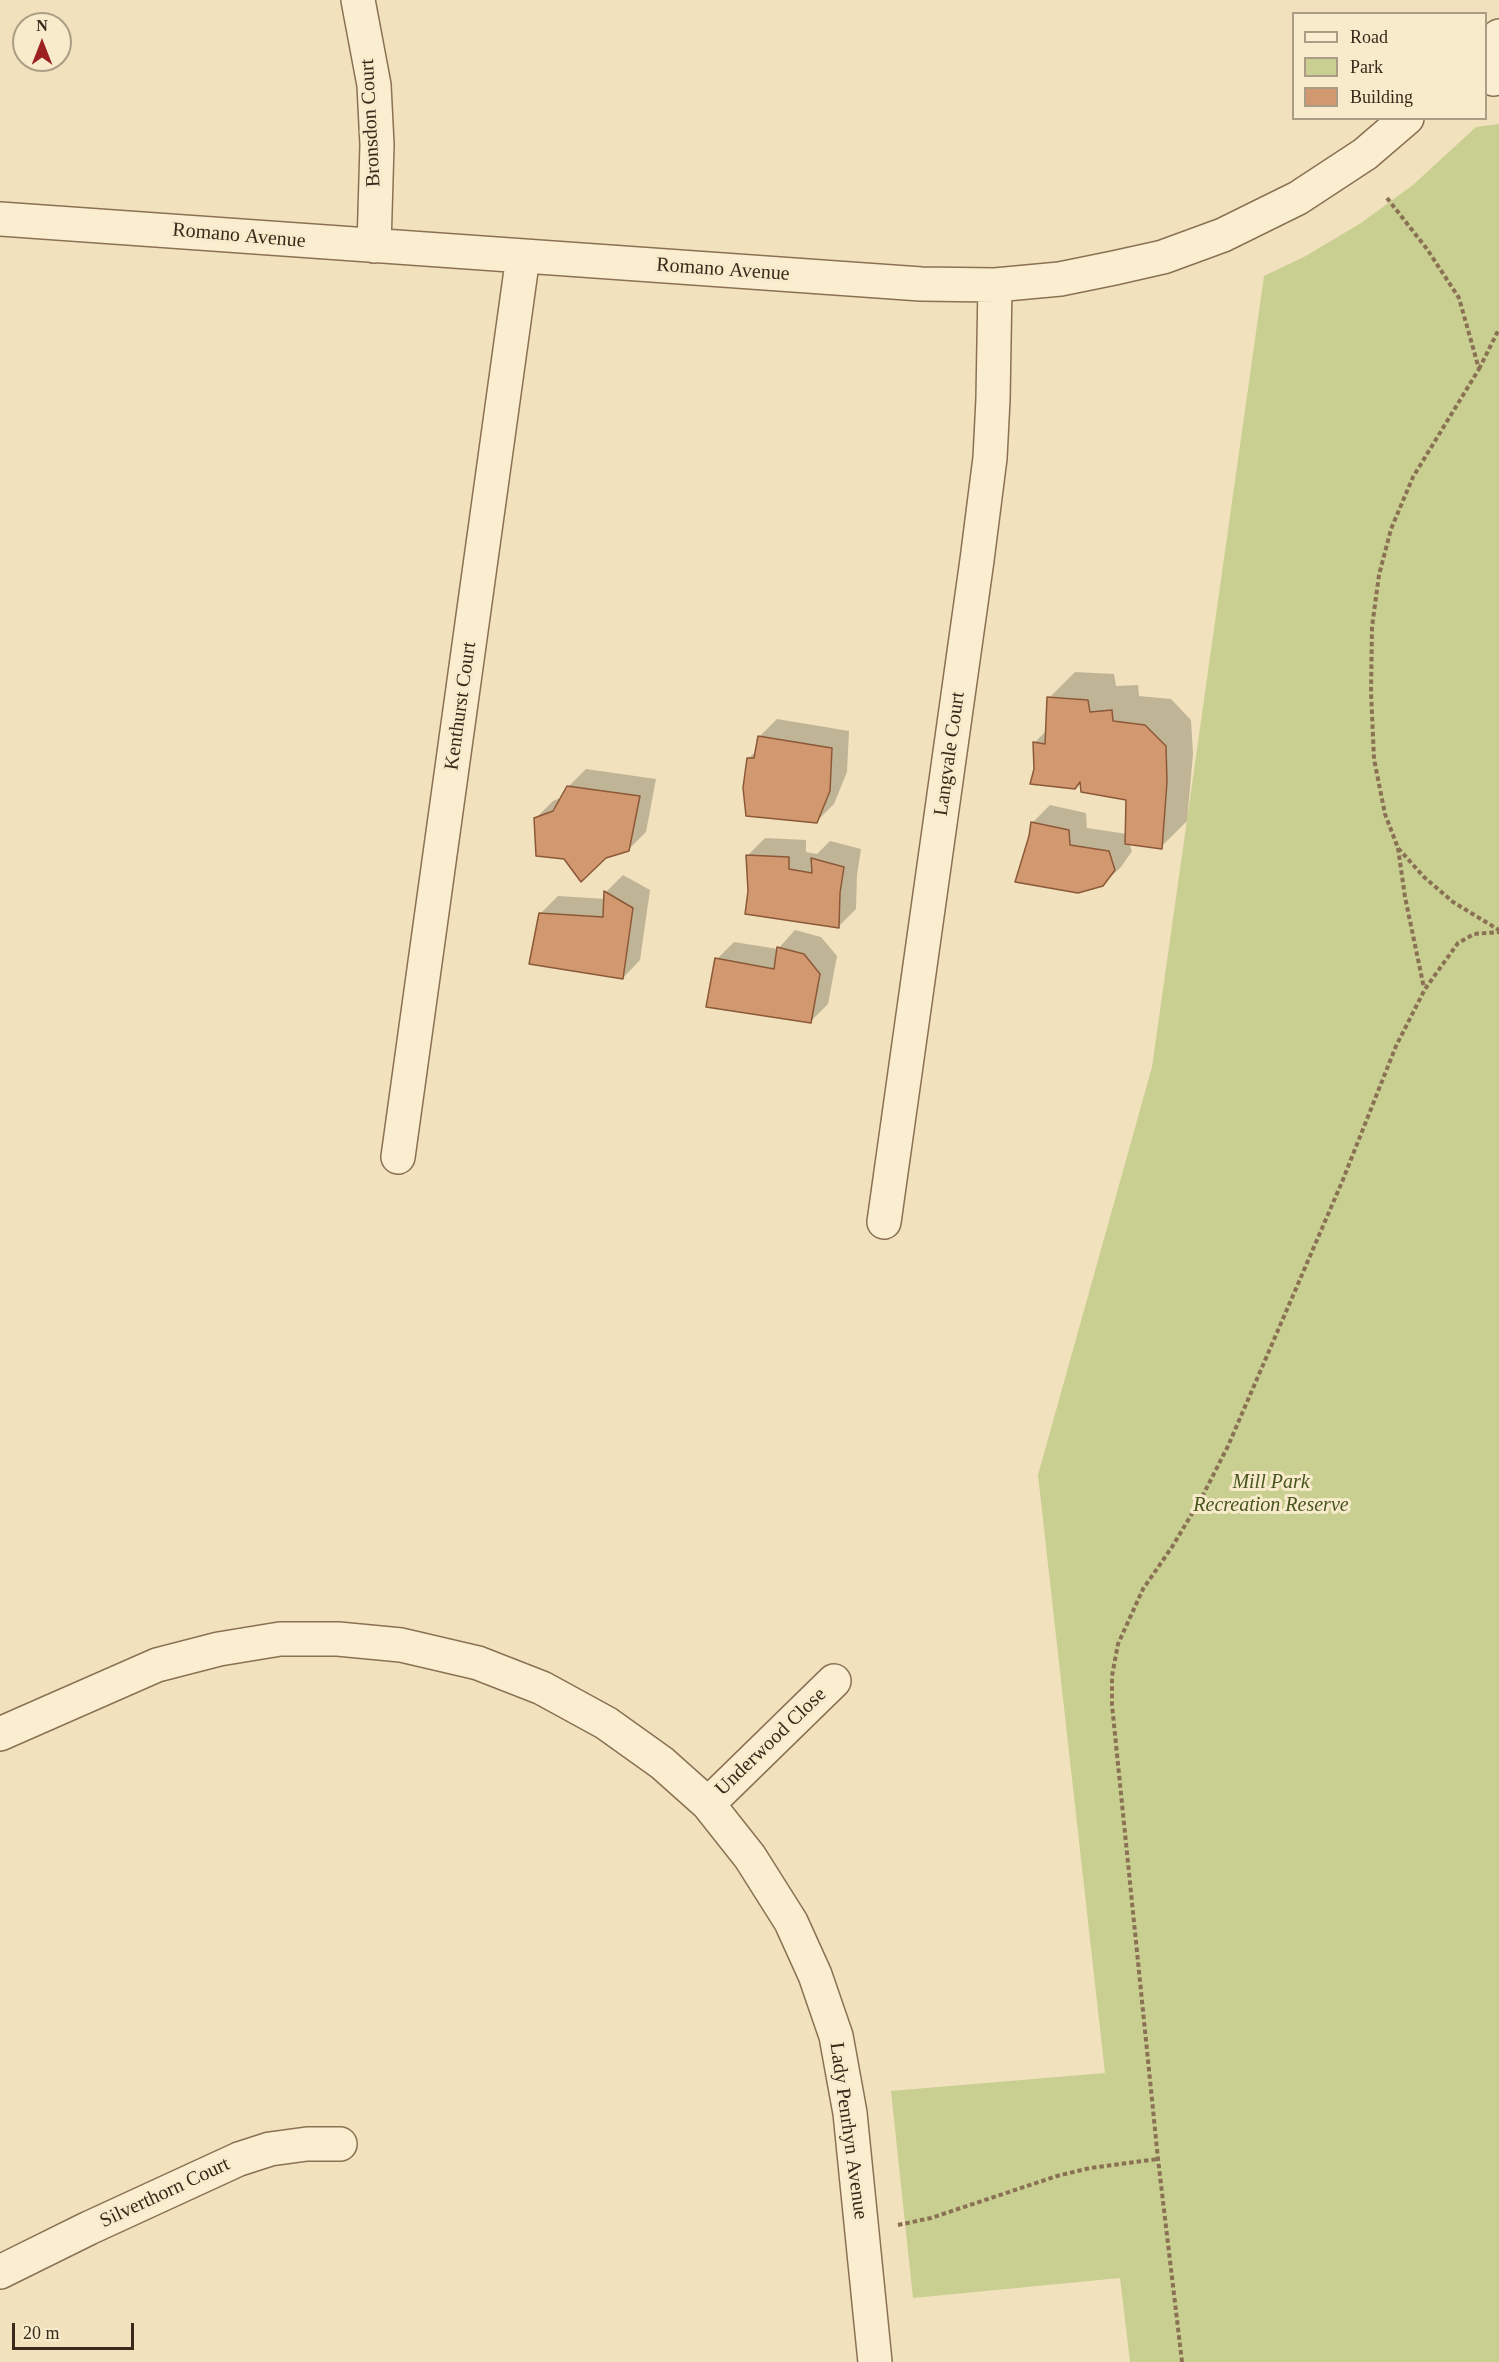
<!DOCTYPE html>
<html>
<head>
<meta charset="utf-8">
<style>
	body { margin:0 }
	#map { position:relative; width:1499px; height:2362px; overflow:hidden; background:#f1e1bc; font-family:"Times New Roman",serif }
	canvas { display:block }
	.legend { position:absolute; left:1292px; top:12px; width:195px; height:108px; box-sizing:border-box; background:#f8ebcc; border:2px solid #ab9d85; margin:0; padding:8px 10px; list-style:none; font-size:18px; color:#38291a }
	.legend li { display:flex; align-items:center; gap:12px; height:30px }
	.legend b { width:30px; border:2px solid #ab9d85 }
	.north { position:absolute; left:12px; top:12px; width:60px; height:60px; box-sizing:border-box; background:#f8ebcc; border:2px solid #ab9d85; border-radius:50%; rotate:0deg; font-size:16px; font-weight:700; line-height:24px; text-align:center; color:#38291a }
	.north::after { content:''; display:block; margin:auto; width:21px; height:27px; background:#9d2021; clip-path:polygon(50% 0,100% 100%,50% 72%,0 100%) }
	.scale { position:absolute; left:12px; top:2323px; width:122px; height:27px; box-sizing:border-box; border:3px solid #38291a; border-top:0; padding-left:8px; font-size:18px; line-height:21px; white-space:nowrap; color:#38291a; -webkit-text-stroke:4px #f8ebcc; paint-order:stroke }
</style>
</head>
<body>
<div id="map">
<canvas width="1499" height="2362"></canvas>
<ul class="legend">
<li><b style="height:8px;background:#fbeed0"></b>Road</li>
<li><b style="height:16px;background:#c8cf90"></b>Park</li>
<li><b style="height:16px;background:#d2986f"></b>Building</li>
</ul>
<div class="north">N</div>
<div class="scale">20 m</div>
</div>
<script>
const context = document.querySelector('canvas').getContext('2d');
context.lineJoin = 'round';
function fillPath(path, color) { context.fillStyle = color; context.fill(path, 'evenodd'); }
const shape = rows => new Path2D(rows.map(r => 'M' + r).join(''));
function stroke(path, color, width, dash) { context.strokeStyle = color; context.lineWidth = width; context.lineCap = dash ? 'butt' : 'round'; context.setLineDash(dash || []); context.stroke(path); }
function label(font, color, halo, rows, align = 'center') {
  context.font = font + ' "Times New Roman",serif'; context.lineWidth = 6; context.setLineDash([]); context.textBaseline = 'middle'; context.strokeStyle = halo; context.fillStyle = color; for (const [text, x, y, turn = 0] of rows) {
    context.save(); context.translate(x, y); context.rotate((+turn || 0) * Math.PI / 180); context.textAlign = isNaN(turn) ? turn : align; if (halo) context.strokeText(text, 0, 0); context.fillText(text, 0, 0); context.restore();
  }
}
fillPath(shape([
	[1499,124,1499,2362,1130,2362,1120,2278,913,2298,891,2091,1105,2073,1038,1475,1152,1067,1264,276,1304,257,1361,223,1413,185,1476,127]
]), '#c8cf90');
fillPath(shape([
	[1075,672,1114,674,1116,686,1138,685,1139,696,1171,699,1191,720,1193,754,1187,821,1161,847,1129,843,1132,851,1121,867,1102,885,1033,822,1050,805,1086,813,1087,828,1127,834,1127,799,1081,781,1036,769,1034,743,1047,730,1049,698],
	[777,719,849,731,847,772,834,804,816,822,748,759,757,750,759,737],
	[586,769,656,779,646,832,628,850,536,818,553,801,562,797,568,787],
	[765,838,806,840,806,852,817,854,830,841,861,849,857,875,856,909,838,927,750,891,747,856],
	[623,875,650,890,640,960,623,978,540,914,558,896,606,899,606,892],
	[795,930,821,937,837,956,828,1004,810,1022,717,959,734,942,778,949]
]), '#0003');
const building = shape([
	[1047,697,1088,700,1090,712,1112,710,1113,721,1145,725,1166,746,1167,782,1162,849,1125,844,1126,800,1081,792,1080,782,1075,789,1030,784,1034,769,1033,742,1045,744,1047,697],
	[758,736,832,748,830,791,817,823,746,816,743,788,747,758,754,758,758,736],
	[567,786,640,796,629,851,606,858,581,882,564,859,536,856,534,818,553,811,567,786],
	[1031,822,1069,830,1070,845,1109,851,1115,870,1103,886,1078,893,1015,882,1029,836,1031,822],
	[746,855,789,857,789,869,812,873,811,858,844,867,840,893,839,928,745,914,748,891,746,855],
	[604,891,633,908,623,979,529,964,539,913,603,917,604,891],
	[777,947,804,954,820,974,811,1023,706,1007,715,958,774,969,777,947]
]);
fillPath(building, '#d2986f');
stroke(building, '#8b5938', 1.5);
const street = shape([
	[358,0,374,85,377,145,374,246],
	[1494,79,1499,36],
	[0,219,921,284,995,285,1060,279,1114,268,1163,257,1223,235,1298,198,1365,154,1407,118],
	[398,1157,523,256],
	[884,1222,977,560,990,458,993,399,995,285],
	[0,1734,157,1665,219,1649,280,1639,338,1639,401,1645,478,1663,542,1688,606,1723,662,1763,708,1804,750,1857,791,1922,815,1975,836,2036,850,2113,875,2362],
	[708,1804,834,1681],
	[0,2272,89,2228,239,2159,270,2149,307,2144,340,2144]
]);
stroke(street, '#8a7154', 36);
stroke(shape([
	[1387,198,1427,249,1459,298,1479,369,1413,477,1391,529,1379,575,1372,627,1371,692,1374,759,1385,814,1398,848,1424,877,1453,902,1499,930],
	[1479,369,1499,329],
	[1398,848,1405,897,1424,988],
	[898,2225,931,2218,1057,2176,1090,2168,1158,2159],
	[1182,2362,1158,2159,1112,1705,1112,1676,1118,1644,1143,1589,1172,1547,1202,1497,1228,1446,1342,1182,1396,1046,1425,989,1458,943,1474,934,1499,932]
]), '#8a7154', 4, [4.5, 3]);
stroke(street, '#fbeed0', 33);
label('20px', '#38291a', '#f8ebcc', [
	["Bronsdon Court",371,123,-93],
	["Romano Avenue",239,236,5],
	["Romano Avenue",723,270,4],
	["Kenthurst Court",461,706,-82],
	["Langvale Court",950,754,-82],
	["Underwood Close",771,1742,-44],
	["Lady Penrhyn Avenue",848,2131,82],
	["Silverthorn Court",165,2193,-25]
]);
label('italic 20px', '#48561f', '#f8ebcc', [
	["Mill Park",1271,1483],
	["Recreation Reserve",1271,1506]
]);
</script>
</body>
</html>
